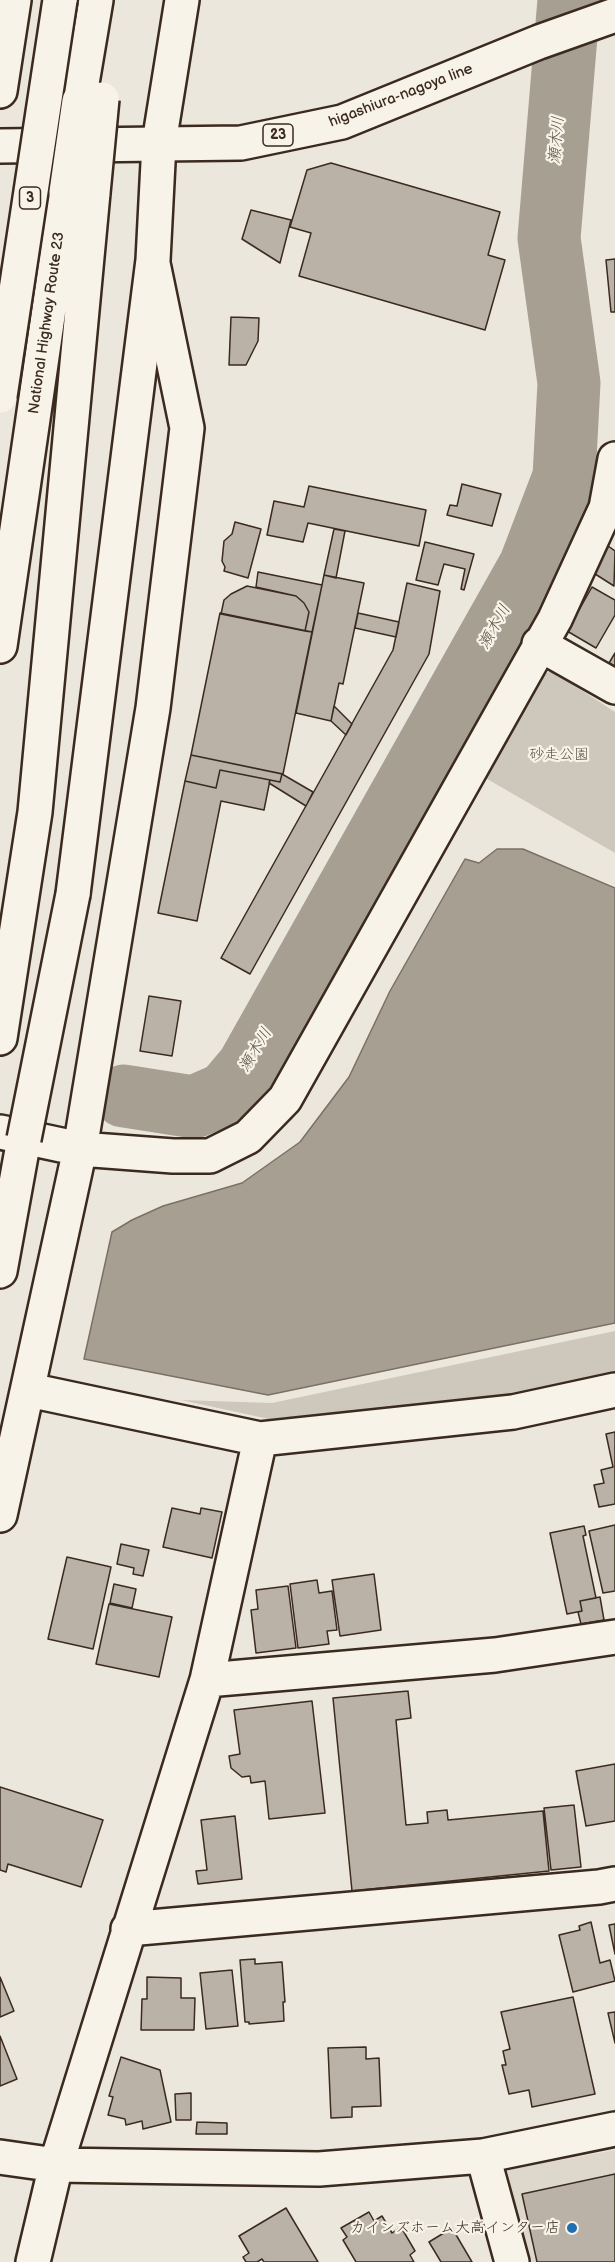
<!DOCTYPE html>
<html>
<head>
<meta charset="utf-8">
<style>
	body { margin:0 }
	canvas { display:block; background:#ece7dc }
</style>
</head>
<body>
<canvas width="615" height="2262"></canvas>
<script>
const context = document.querySelector('canvas').getContext('2d');
context.lineJoin = 'round';
function fillPath(path, color) { context.fillStyle = color; context.fill(path, 'evenodd'); }
const shape = rows => new Path2D(rows.map(r => 'M' + r).join(''));
function stroke(path, color, width, dash) { context.strokeStyle = color; context.lineWidth = width; context.lineCap = dash ? 'butt' : 'round'; context.setLineDash(dash || []); context.stroke(path); }
function label(font, color, halo, rows, align = 'center') {
  context.font = font + ' "Balsamiq Sans","Klee One",sans-serif'; context.lineWidth = 4.5; context.setLineDash([]); context.textBaseline = 'middle'; context.strokeStyle = halo; context.fillStyle = color; for (const [text, x, y, turn = 0] of rows) {
    context.save(); context.translate(x, y); context.rotate((+turn || 0) * Math.PI / 180); context.textAlign = isNaN(turn) ? turn : align; if (halo) context.strokeText(text, 0, 0); context.fillText(text, 0, 0); context.restore();
  }
}
fillPath(shape([
	[615,2150,615,2262,527,2262,507,2170]
]), '#ddd7cc');
fillPath(shape([
	[552,671,615,712,615,853,482,776,538,676],
	[615,1331,615,1374,510,1397,269,1419,181,1400,272,1403]
]), '#cec8bc');
const water = shape([
	[497,849,523,849,615,888,615,1323,268,1395,84,1359,112,1232,132,1220,163,1206,242,1183,300,1142,349,1077,390,991,465,859,479,863,497,849]
]);
fillPath(water, '#a89f93');
stroke(water, '#7c7064', 1.5);
stroke(shape([
	[124,1096,194,1107,226,1093,248,1067,530,566,564,477,569,383,549,238,569,0]
]), '#a89f93', 63);
const building = shape([
	[331,163,500,212,488,255,505,260,485,330,299,276,311,233,290,227,307,170,331,163],
	[251,210,291,220,280,263,242,239,251,210],
	[615,259,615,312,611,312,606,260,615,259],
	[231,317,259,318,258,341,246,365,229,365,231,317],
	[462,484,501,494,492,526,447,515,450,505,457,506,462,484],
	[309,486,426,510,419,546,308,523,303,542,267,535,274,501,304,507,309,486],
	[235,522,261,529,248,578,224,571,225,567,222,561,224,541,232,534,235,522],
	[334,529,345,531,336,578,324,575,334,529],
	[425,542,474,554,464,590,461,589,465,569,444,564,438,585,416,580,425,542],
	[608,546,615,551,614,586,592,572,608,546],
	[258,572,322,585,312,632,305,631,309,612,304,603,296,596,256,587,258,572],
	[324,575,364,583,343,684,339,683,331,721,296,713,324,575],
	[407,583,440,591,429,654,250,974,221,958,393,650,407,583],
	[247,586,296,596,304,603,309,612,305,631,221,614,224,600,231,594,247,586],
	[592,587,615,600,615,615,596,648,567,631,592,587],
	[220,613,312,632,283,774,191,755,220,613],
	[358,613,399,622,396,637,355,628,358,613],
	[615,653,615,666,609,663,615,653],
	[334,706,352,724,346,735,331,721,334,706],
	[191,755,282,774,280,782,220,770,216,788,185,781,191,755],
	[220,770,270,780,264,810,221,801,197,921,158,913,185,781,216,788,220,770],
	[282,774,313,792,306,806,269,783,270,780,280,782,282,774],
	[149,996,181,1001,172,1056,140,1051,149,996],
	[615,1432,615,1504,599,1507,594,1485,604,1483,601,1470,613,1467,606,1434,615,1432],
	[172,1508,200,1514,201,1508,222,1512,212,1558,163,1547,172,1508],
	[615,1525,615,1591,603,1593,589,1531,615,1525],
	[584,1526,586,1535,583,1536,596,1598,580,1601,582,1611,567,1614,550,1533,584,1526],
	[121,1544,149,1550,143,1576,133,1574,134,1568,117,1564,121,1544],
	[67,1557,111,1567,93,1649,48,1639,67,1557],
	[374,1574,381,1630,340,1636,332,1580,374,1574],
	[317,1580,319,1593,332,1591,337,1630,327,1631,329,1644,298,1648,290,1584,317,1580],
	[114,1584,136,1589,132,1608,110,1603,114,1584],
	[288,1586,296,1648,256,1653,251,1610,258,1609,256,1590,288,1586],
	[600,1597,604,1620,581,1624,578,1612,582,1611,580,1601,600,1597],
	[109,1604,172,1617,159,1677,96,1664,109,1604],
	[408,1691,411,1718,396,1720,406,1825,428,1823,427,1812,447,1810,448,1820,543,1811,549,1871,352,1891,333,1698,408,1691],
	[312,1701,325,1813,269,1819,265,1781,251,1783,250,1776,242,1777,231,1768,229,1756,240,1754,234,1710,312,1701],
	[615,1764,615,1821,586,1826,576,1771,615,1764],
	[0,1787,103,1820,81,1887,8,1864,6,1872,0,1870,0,1787],
	[574,1805,581,1867,551,1870,544,1808,574,1805],
	[235,1816,242,1879,198,1884,196,1871,207,1870,201,1820,235,1816],
	[591,1922,600,1963,610,1960,615,1981,573,1992,559,1935,580,1930,579,1926,591,1922],
	[615,1924,615,1954,609,1925,615,1924],
	[255,1959,255,1964,282,1962,285,2002,283,2002,284,2021,249,2024,249,2022,245,2022,240,1960,255,1959],
	[232,1970,238,2026,206,2029,200,1973,232,1970],
	[0,1977,14,2011,0,2017,0,1977],
	[147,1977,181,1978,181,1998,195,1998,194,2030,141,2030,142,1999,147,1999,147,1977],
	[573,1997,595,2094,532,2107,529,2090,509,2094,502,2065,506,2065,503,2051,510,2049,501,2012,573,1997],
	[615,2012,615,2043,608,2013,615,2012],
	[0,2036,17,2079,0,2086,0,2036],
	[366,2047,366,2059,379,2058,381,2106,352,2107,352,2117,331,2118,328,2048,366,2047],
	[121,2057,160,2070,171,2122,143,2129,142,2121,126,2125,125,2119,108,2115,113,2097,109,2096,121,2057],
	[191,2093,191,2120,176,2120,175,2094,191,2093],
	[197,2122,227,2123,227,2134,196,2134,197,2122],
	[615,2174,615,2262,537,2262,522,2194,615,2174],
	[286,2208,318,2262,264,2262,262,2259,257,2262,246,2262,243,2257,249,2253,239,2236,286,2208],
	[369,2212,374,2221,382,2216,392,2233,401,2227,415,2251,410,2255,414,2262,356,2262,343,2240,347,2237,341,2228,369,2212],
	[452,2228,472,2262,441,2262,429,2242,452,2228]
]);
fillPath(building, '#bab2a7');
stroke(building, '#3b2a1e', 1.5);
const minor = shape([
	[539,644,615,687],
	[0,1132,80,1149,173,1156,210,1156,248,1137,285,1099,555,619,606,508,615,459],
	[29,1390,260,1439,513,1412,615,1390],
	[0,1515,80,1149,153,708,187,428,154,268],
	[207,1680,495,1655,615,1637],
	[128,1929,599,1887,615,1884],
	[483,2156,512,2262],
	[0,2157,56,2165,319,2169,483,2156,615,2129],
	[33,2262,56,2165,207,1680,260,1439]
]);
const major = shape([
	[0,146,241,143,342,122,539,42,615,15]
]);
const highway = shape([
	[0,91,14,0],
	[79,101,96,0],
	[0,646,66,192],
	[73,894,153,260,159,143,182,0],
	[0,1038,35,812,93,193],
	[0,1271,24,1139]
]);
stroke(minor, '#3b2a1e', 38);
stroke(major, '#3b2a1e', 38);
stroke(highway, '#3b2a1e', 38);
stroke(minor, '#f7f3e8', 33);
stroke(major, '#f7f3e8', 33);
stroke(highway, '#f7f3e8', 33);
const highwayBridge = shape([
	[66,192,79,101],
	[93,193,102,99],
	[0,396,60,0],
	[24,1139,73,894]
]);
stroke(highwayBridge, '#3b2a1e', 38, []);
stroke(highwayBridge, '#f7f3e8', 33);
for (const [x, y, r, color] of [
	[572,2228,6,"#1f6fb2"]
]) { const dot = new Path2D(); dot.arc(x, y, r, 0, 2 * Math.PI); context.fillStyle = color; context.fill(dot); stroke(dot, '#f7f3e8', 2); }
for (const [x, y, w] of [
	[278,135,30],
	[30,198,21]
]) { const box = new Path2D(); box.roundRect(x - w / 2, y - 11, w, 22, 4.5); context.fillStyle = '#f7f3e8'; context.fill(box); stroke(box, '#3b2a1e', 1.5); }
label('bold 14px', '#3b2a1e', null, [
	["23",278,135],
	["3",30,198]
]);
label('15px', '#3b2a1e', '#f7f3e8', [
	["higashiura-nagoya line",401,96,-21],
	["National Highway Route 23",47,323,-82]
]);
label('15px', '#605246', '#f7f3e8', [
	["砂走公園",559,755]
]);
label('15px', '#3b2a1e', '#f7f3e8', [
	["カインズホーム大高インター店",560,2228]
], 'right');
label('italic 16px', '#615347', '#f7f3e8', [
	["瀬木川",557,140,-85],
	["瀬木川",495,627,-61],
	["瀬木川",256,1050,-59]
]);
</script>
</body>
</html>
